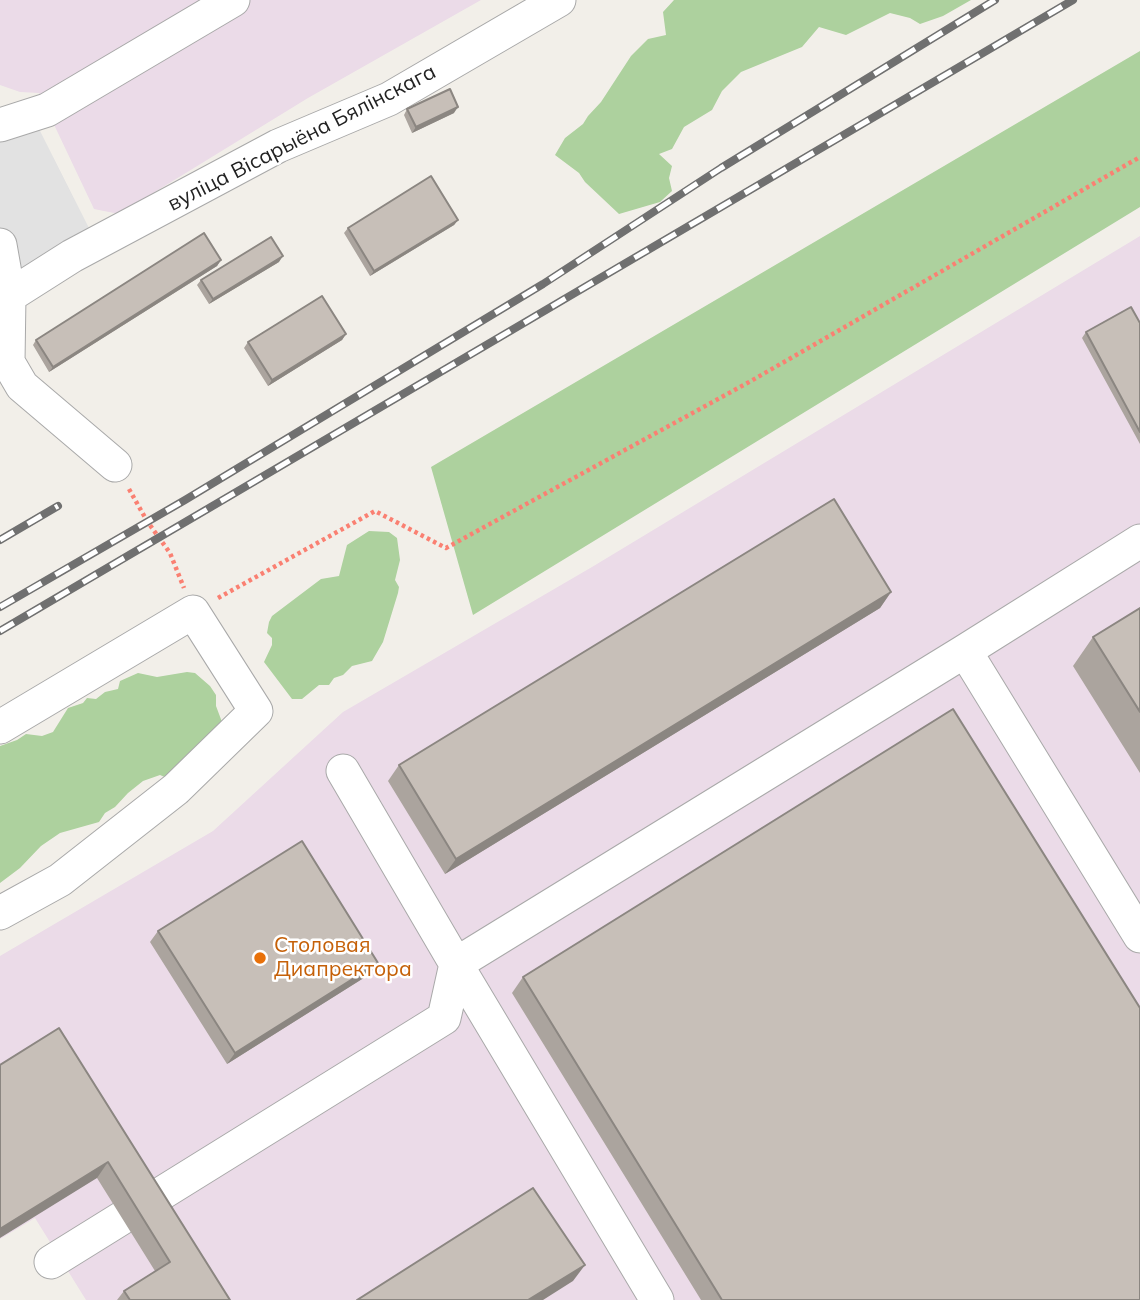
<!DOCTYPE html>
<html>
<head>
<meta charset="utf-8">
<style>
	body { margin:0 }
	canvas { display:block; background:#f2efe9 }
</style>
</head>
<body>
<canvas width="1140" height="1300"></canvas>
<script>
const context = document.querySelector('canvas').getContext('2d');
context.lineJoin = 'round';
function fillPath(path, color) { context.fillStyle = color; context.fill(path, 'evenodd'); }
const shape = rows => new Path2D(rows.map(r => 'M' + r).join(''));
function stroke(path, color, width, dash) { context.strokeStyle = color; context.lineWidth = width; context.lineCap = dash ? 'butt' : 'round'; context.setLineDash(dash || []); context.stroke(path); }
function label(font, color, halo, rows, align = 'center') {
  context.font = font + ' Mulish,sans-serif'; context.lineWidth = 5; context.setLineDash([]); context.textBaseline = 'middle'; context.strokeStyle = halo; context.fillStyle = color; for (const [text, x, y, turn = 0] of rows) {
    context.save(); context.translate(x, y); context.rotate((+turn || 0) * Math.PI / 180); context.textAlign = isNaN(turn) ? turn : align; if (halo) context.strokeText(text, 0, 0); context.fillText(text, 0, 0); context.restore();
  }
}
fillPath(shape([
	[0,0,481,0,308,98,119,214,94,209,39,93,20,92,0,85],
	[1140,236,1140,1300,86,1300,35,1218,0,1239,0,956,213,831,343,712,592,567]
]), '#ebdbe8');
fillPath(shape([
	[674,0,971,0,943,16,920,24,910,18,890,13,846,35,819,27,802,47,741,72,722,91,712,110,684,127,672,149,659,154,672,166,669,178,672,191,660,202,619,214,585,182,579,173,555,155,565,138,583,124,588,116,601,102,631,56,648,39,666,35,663,12],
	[1140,51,1140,207,473,615,431,467],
	[369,531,389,532,397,538,400,560,395,580,399,587,398,593,383,642,372,661,352,666,343,675,334,678,329,685,319,685,302,699,292,699,264,662,272,645,272,638,267,633,269,622,272,616,321,579,339,576,347,545],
	[187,672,195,673,210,686,216,695,216,706,222,722,167,778,160,775,143,781,128,793,115,807,105,813,99,822,60,833,41,846,20,868,0,883,0,746,17,740,26,734,42,736,53,732,68,708,83,703,87,698,96,699,105,692,118,689,120,681,138,673,157,677]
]), '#add19e');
fillPath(shape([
	[36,123,91,232,0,284,0,139]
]), '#e2e2e2');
const minor = shape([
	[0,125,47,110,233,0],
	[0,245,9,296,8,362,22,386,115,465],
	[0,296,9,296,72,256,278,146,389,99,559,0],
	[965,651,1140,936],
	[0,727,193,612,256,711,176,789,60,880,0,913],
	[343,771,456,964,657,1300],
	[51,1262,444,1018,456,964,965,651,1140,541]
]);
stroke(minor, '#a9a9a9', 35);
stroke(shape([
	[129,489,147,521,170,553,184,588],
	[218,598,375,511,446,548,751,381,1140,157]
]), '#fa8072', 4.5, [3.5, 3.5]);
stroke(minor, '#fff', 33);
const rail = shape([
	[0,540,58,506],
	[0,607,185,500,543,284,721,168,995,0],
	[0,631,1073,0]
]);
stroke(rail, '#707070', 8);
stroke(rail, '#fff', 5, [16]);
fillPath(shape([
	[407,109,454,113,412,133,404,115],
	[458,220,454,225,370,276,344,233,348,228],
	[221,260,217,266,49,372,33,345,36,340],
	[279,262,209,304,197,285,201,280],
	[1140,323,1140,444,1082,338,1086,332],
	[346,334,342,340,268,386,244,348,248,342],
	[891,592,880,608,445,874,388,781,399,765],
	[1140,608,1140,773,1073,666,1093,637],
	[158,931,370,974,227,1064,150,942],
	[523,977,1140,1300,701,1300,512,993],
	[59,1028,230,1300,117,1300,124,1291,155,1271,97,1178]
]), '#aba49e');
fillPath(shape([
	[458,107,454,113,412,133,416,127],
	[458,220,454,225,370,276,374,271],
	[283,256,279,262,209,304,213,299],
	[221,260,217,266,49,372,53,367],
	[346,334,342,340,268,386,272,380],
	[891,592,880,608,445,874,456,859],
	[378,963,370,974,227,1064,235,1053],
	[108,1162,97,1178,0,1238,0,1229],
	[585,1265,573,1281,543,1300,528,1300]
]), '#8b8681');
const building = shape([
	[450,89,458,107,416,127,407,109,450,89],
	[431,176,458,220,374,271,348,228,431,176],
	[204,233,221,260,53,367,36,340,204,233],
	[271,237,283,256,213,299,201,280,271,237],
	[322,296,346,334,272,380,248,342,322,296],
	[1131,307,1140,323,1140,432,1086,332,1131,307],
	[834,499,891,592,456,859,399,765,834,499],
	[1140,608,1140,712,1093,637,1140,608],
	[953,709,1140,1008,1140,1300,722,1300,523,977,953,709],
	[302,841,378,963,235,1053,158,931,302,841],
	[59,1028,230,1300,130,1300,124,1291,170,1262,108,1162,0,1229,0,1065,59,1028],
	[533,1188,585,1265,528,1300,357,1300,533,1188]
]);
fillPath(building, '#c7bfb8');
stroke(building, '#8b8681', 2);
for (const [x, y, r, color] of [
	[260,958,7,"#e8710a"]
]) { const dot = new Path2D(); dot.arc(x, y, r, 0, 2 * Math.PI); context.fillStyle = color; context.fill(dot); stroke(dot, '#fff', 2.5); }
label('21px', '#222', '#fff', [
	["вуліца Вісарыёна Бялінскага",302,138,-27]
]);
label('21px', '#c56008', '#fff', [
	["Столовая",274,946],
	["Диапректора",274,970]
], 'left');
</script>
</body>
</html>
